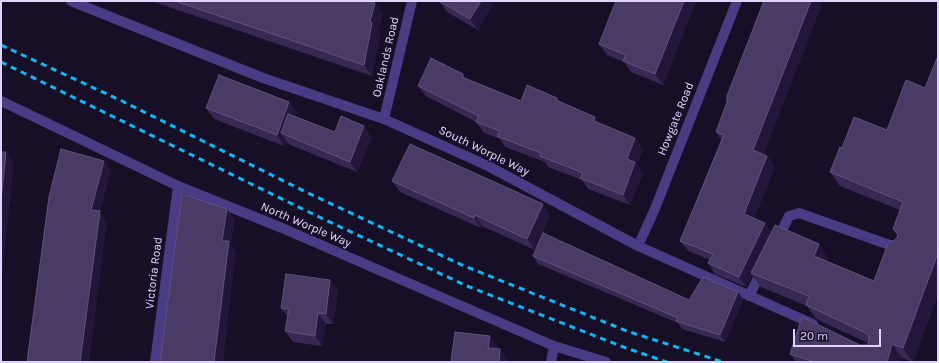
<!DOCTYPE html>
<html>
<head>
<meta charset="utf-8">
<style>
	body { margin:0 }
	#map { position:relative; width:939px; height:363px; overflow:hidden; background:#170f26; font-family:Karla,sans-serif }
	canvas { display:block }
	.frame { position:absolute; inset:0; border:2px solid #e0d4ff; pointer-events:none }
	.scale { position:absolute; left:793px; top:329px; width:88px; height:18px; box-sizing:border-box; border:2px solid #e0d4ff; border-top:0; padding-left:5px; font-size:12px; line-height:14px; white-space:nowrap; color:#e0d4ff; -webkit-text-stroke:3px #170f26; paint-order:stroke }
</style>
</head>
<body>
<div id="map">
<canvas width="939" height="363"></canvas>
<div class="frame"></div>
<div class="scale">20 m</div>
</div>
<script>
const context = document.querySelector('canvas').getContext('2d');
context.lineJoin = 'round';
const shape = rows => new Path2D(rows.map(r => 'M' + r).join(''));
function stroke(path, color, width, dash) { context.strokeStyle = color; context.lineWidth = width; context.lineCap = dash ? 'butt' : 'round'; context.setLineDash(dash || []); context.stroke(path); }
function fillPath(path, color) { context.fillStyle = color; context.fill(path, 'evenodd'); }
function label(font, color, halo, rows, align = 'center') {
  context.font = font + ' Karla,sans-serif'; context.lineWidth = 3; context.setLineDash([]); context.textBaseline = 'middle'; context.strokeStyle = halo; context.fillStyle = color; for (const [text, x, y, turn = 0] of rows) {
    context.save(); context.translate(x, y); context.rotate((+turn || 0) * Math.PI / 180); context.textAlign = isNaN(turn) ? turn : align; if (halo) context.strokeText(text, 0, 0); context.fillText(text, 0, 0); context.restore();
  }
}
stroke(shape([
	[777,241,789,216,799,213,901,249],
	[749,296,762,270]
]), '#493b84', 10);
stroke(shape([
	[71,1,263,78,384,119,488,166,638,246,813,324],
	[1,101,178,186,282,228,554,346,606,362],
	[384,119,412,1],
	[638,246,654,211,737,1],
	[155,362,178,186],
	[551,362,554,346]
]), '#493b84', 10);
stroke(shape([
	[1,45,122,101,306,192,462,265,627,331,723,362],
	[1,62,317,216,467,286,626,348,667,362]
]), '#02bdfd', 3, [6, 5]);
fillPath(shape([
	[151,1,373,1,372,2,383,14,378,31,380,34,372,76],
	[439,1,494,1,478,30,447,12],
	[616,1,696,1,663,85,631,72,624,62,607,55,599,44],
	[764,1,823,1,763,155,767,156,775,167,754,218,772,232,819,244,828,258,827,261,874,281,893,241,897,238,897,235,893,229,900,210,840,186,830,172,842,148,887,130,925,88,938,56,938,294,913,362,902,358,900,362,796,362,790,354,867,345,868,343,816,319,807,306,761,287,752,275,746,287,715,274,708,263,710,260,688,251,680,241,721,140,716,132],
	[463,74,466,79,521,101,557,98,560,102,600,124,635,138,643,149,637,164,643,173,630,205,588,189,582,180,548,167,545,162,505,147,500,139,484,133,476,122,426,96,418,86],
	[206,108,297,113,295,116,335,132,372,137,357,172,288,144,286,141,284,146,214,119],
	[392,181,550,215,535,250,482,226,481,228,400,192],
	[533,256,689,300,738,292,743,300,725,342,682,329,678,323,538,264],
	[330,280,338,291,333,324,326,324,322,346,293,342,285,331,288,317,281,308]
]), '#382854');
fillPath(shape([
	[481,1,494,1,478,30,470,19],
	[684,1,696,1,663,85,655,74],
	[811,1,823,1,761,161,753,150],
	[375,3,383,14,378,31,380,34,372,76,364,65,370,21],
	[289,102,297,113,288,136,281,133,286,141,284,146,277,135],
	[595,117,603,128,594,121],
	[364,126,372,137,357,172,350,162],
	[635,138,643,149,637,164,643,173,630,205,623,195,627,159],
	[6,152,14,163,1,281,1,201],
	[767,156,775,167,752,224,744,214],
	[104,161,111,171,100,212,107,222,89,362,80,362,91,210],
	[543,204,550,215,535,250,527,239],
	[227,209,235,220,231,244,236,252,223,362,214,362,222,241],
	[475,215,482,226,481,228,474,218],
	[765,223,773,234,751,273,752,275,746,287,739,277],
	[819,244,828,258,824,270,814,256],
	[938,253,938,294,913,362,903,348],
	[330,280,338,291,333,324,326,314],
	[738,292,743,300,725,342,720,335],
	[318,313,326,324,322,346,315,336],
	[490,336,498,347,496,359,488,348],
	[892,344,902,358,900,362,887,362],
	[500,349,508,360,508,362,499,362]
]), '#23163a');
const building = shape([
	[175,1,370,1,375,3,370,21,372,23,364,65,175,1],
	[439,1,481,1,470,19,439,1],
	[616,1,684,1,655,74,623,61,626,55,599,44,616,1],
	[764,1,811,1,753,150,767,156,744,214,765,223,739,277,708,263,713,254,680,241,724,135,716,132,727,102,727,96,764,1],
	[938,56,938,253,903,348,892,344,887,362,815,362,790,354,802,317,860,345,867,345,869,342,869,336,866,333,806,305,809,296,751,273,775,225,819,244,814,256,874,281,889,241,893,241,897,238,898,234,893,229,903,202,830,172,840,147,842,148,854,117,887,130,906,80,925,88,938,56],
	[431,58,463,74,462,77,521,101,527,85,557,98,556,100,595,117,594,121,635,138,627,159,635,162,623,195,580,178,583,173,540,156,541,153,497,136,500,131,476,122,479,116,418,86,431,58],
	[219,75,289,102,277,135,206,108,219,75],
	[288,114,335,132,341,116,364,126,350,162,281,133,288,114],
	[410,144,543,204,527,239,475,215,474,218,392,181,410,144],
	[61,149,104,161,91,210,100,211,80,362,27,362,49,197,61,149],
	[1,152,6,152,1,201,1,152],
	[182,194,227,209,222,241,229,241,214,362,160,362,182,194],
	[543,233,689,300,703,277,738,292,720,335,676,321,678,318,533,256,543,233],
	[286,274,330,280,326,314,318,313,315,336,285,331,289,309,281,308,286,274],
	[455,332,490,336,488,348,500,349,499,362,451,362,455,332]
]);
fillPath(building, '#4a3a66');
stroke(building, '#61527e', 1);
label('12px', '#e0d4ff', '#170f26', [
	["Oaklands Road",386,57,-77],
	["Howgate Road",676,119,-68],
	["South Worple Way",484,151,26],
	["North Worple Way",306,225,23],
	["Victoria Road",154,273,-83]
]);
</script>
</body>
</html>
